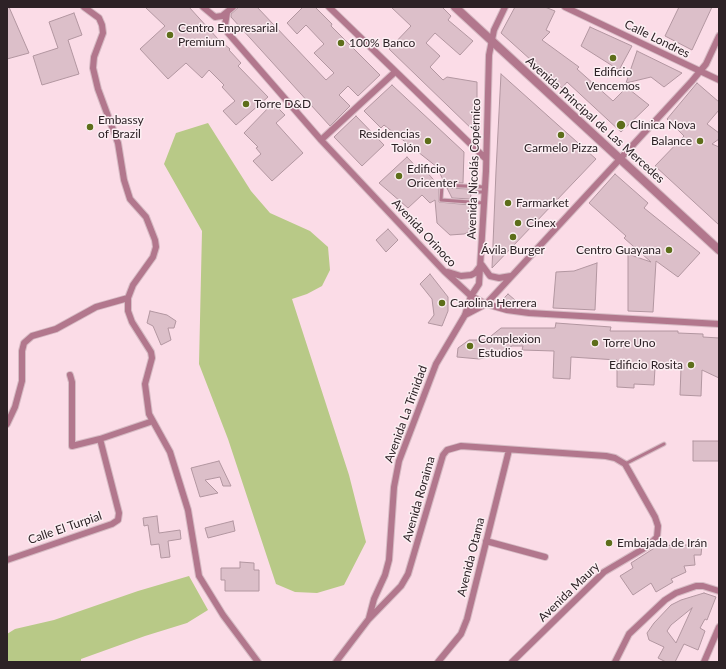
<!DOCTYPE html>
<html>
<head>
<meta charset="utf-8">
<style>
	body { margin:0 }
	#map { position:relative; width:726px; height:669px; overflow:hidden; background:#fbdce7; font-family:Lato,sans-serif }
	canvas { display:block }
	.frame { position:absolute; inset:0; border:8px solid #2d2226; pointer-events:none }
</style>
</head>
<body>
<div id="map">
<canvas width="726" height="669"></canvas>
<div class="frame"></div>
</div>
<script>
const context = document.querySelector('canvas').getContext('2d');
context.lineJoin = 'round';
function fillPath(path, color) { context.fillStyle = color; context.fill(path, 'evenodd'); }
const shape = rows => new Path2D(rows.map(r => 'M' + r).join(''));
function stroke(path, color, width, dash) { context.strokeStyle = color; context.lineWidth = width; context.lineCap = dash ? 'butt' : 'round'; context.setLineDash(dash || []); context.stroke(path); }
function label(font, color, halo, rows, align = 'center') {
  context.font = font + ' Lato,sans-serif'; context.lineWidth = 3; context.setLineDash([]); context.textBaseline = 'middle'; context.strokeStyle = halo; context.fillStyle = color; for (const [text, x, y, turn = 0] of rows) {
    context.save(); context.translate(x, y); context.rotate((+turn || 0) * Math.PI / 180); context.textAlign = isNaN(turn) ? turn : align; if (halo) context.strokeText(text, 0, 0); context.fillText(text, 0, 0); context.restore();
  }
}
fillPath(shape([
	[208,123,251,191,270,213,310,231,328,247,330,270,322,286,307,294,292,299,349,475,366,542,344,585,317,593,295,592,276,584,228,439,199,364,202,231,164,164,176,133],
	[189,576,208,610,187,623,145,636,81,659,81,662,7,662,7,634,15,629,54,620,138,591]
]), '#b8c987');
const building = shape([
	[7,7,9,7,29,53,7,59,7,7],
	[145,7,189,7,218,39,230,49,229,50,241,63,238,66,268,97,236,125,223,111,235,101,222,87,224,85,209,70,202,78,186,63,168,79,140,49,165,26,145,7],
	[239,7,257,7,326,80,334,73,314,53,324,44,306,25,297,34,287,23,303,7,315,7,332,24,331,26,380,75,358,96,348,86,339,95,350,106,330,126,231,17,231,14,239,7],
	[391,7,442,7,451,16,448,20,473,41,460,55,435,33,426,43,440,56,430,67,443,80,447,77,477,82,477,134,389,49,411,26,391,7],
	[515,7,545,7,555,11,546,30,550,32,542,40,579,67,577,69,613,101,623,91,625,86,649,105,621,132,567,82,562,88,501,33,515,7],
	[679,7,712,7,692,50,665,36,679,7],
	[74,13,82,35,68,40,79,74,42,85,33,56,58,48,49,22,74,13],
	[590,27,632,46,619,70,581,46,590,27],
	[637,51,682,73,664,87,651,77,626,83,637,51],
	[501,74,596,159,492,268,496,171,501,74],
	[697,83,719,102,719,110,707,124,719,133,719,139,712,144,719,147,719,225,655,166,684,136,667,119,697,83],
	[392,85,464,152,463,183,444,182,437,167,384,125,381,128,364,111,392,85],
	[273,103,285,115,276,123,303,153,272,181,253,161,261,154,256,148,258,147,244,133,273,103],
	[356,116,384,145,362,166,334,137,356,116],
	[407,157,422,173,425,170,439,186,439,202,470,205,469,232,464,234,450,235,437,223,435,200,430,203,422,195,408,208,379,183,407,157],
	[615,174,648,203,644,208,700,253,678,277,656,261,653,312,628,311,628,254,651,262,624,238,626,236,589,203,615,174],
	[447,188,470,189,468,192,471,195,470,199,452,198,447,188],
	[388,229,398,240,386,252,376,240,388,229],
	[597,263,595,310,553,308,556,272,574,271,597,263],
	[430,274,448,297,448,311,442,326,428,323,434,315,432,299,420,284,430,274],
	[508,294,515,300,513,306,501,301,508,294],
	[150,311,167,315,176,321,174,328,168,328,171,340,161,345,153,326,147,323,150,311],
	[556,323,611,327,610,331,678,331,678,333,703,334,703,337,719,338,719,378,702,370,701,396,680,395,681,368,655,368,654,385,634,384,634,388,617,387,617,360,571,357,570,379,553,378,554,351,522,350,523,346,512,346,493,356,479,359,457,357,458,348,469,340,486,340,501,328,555,328,556,323],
	[693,441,719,441,719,461,693,461,693,441],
	[219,461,231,486,223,486,220,477,205,480,218,493,200,497,191,468,219,461],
	[157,516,159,533,180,530,181,539,168,541,170,557,161,558,159,544,151,545,148,525,144,526,143,518,157,516],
	[233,521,235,531,208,538,205,528,233,521],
	[665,544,667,547,670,545,702,545,701,555,694,555,695,565,684,566,686,572,671,579,673,582,656,592,651,583,633,595,620,576,633,568,631,563,656,547,657,548,665,544],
	[240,562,254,563,254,570,259,570,259,591,225,591,225,580,221,580,221,568,240,568,240,562],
	[704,593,716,597,707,620,705,619,700,628,705,631,698,650,684,644,675,662,666,662,658,658,664,647,649,640,647,633,654,623,671,605,681,600,704,593],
	[692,608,676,643,667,631,671,625,692,608]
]);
fillPath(building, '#dcbfc9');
stroke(building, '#b296a0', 1);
const service = shape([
	[471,192,485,192],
	[484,203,441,200,442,185,485,187],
	[625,464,664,444]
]);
const minor = shape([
	[84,7,99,18,102,25,103,33,94,57,93,68,98,89,118,143,124,180,130,199,146,217,155,240,156,247,153,257,133,285,128,298,128,311,132,322,151,352,152,358,145,384,149,414,170,452,188,510,199,576,223,615,258,662],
	[203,7,215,17,222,16,233,7],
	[329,7,486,159],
	[565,7,719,80],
	[227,13,225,25,228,33,321,140,444,271,471,296,486,304,507,310,529,313,719,324],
	[321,140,395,72],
	[482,265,490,276,499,278,511,276],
	[448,272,461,276,471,275,475,273,481,265],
	[465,315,486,304,692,81,706,64,719,36],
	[70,375,72,382,72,446,100,439,153,421],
	[7,424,15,407,22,381,22,351,24,343,32,336,56,329,96,307,128,298],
	[486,541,545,557],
	[7,560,112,524,118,520,119,513,100,439],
	[369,618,374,599,385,575,389,560,394,487,399,461,436,364,465,315,471,296,479,284,486,171,489,55,494,30,505,7],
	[336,662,368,620,401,586,408,574,443,455,447,450,461,446,606,456,615,458,625,464,655,517,658,526,657,537,648,546,604,572,512,662],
	[438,662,461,634,467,619,509,450],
	[615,662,629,634,665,600,676,593,696,586,703,586,719,591],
	[704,662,719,627]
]);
const tertiary = shape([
	[455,7,719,250]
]);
stroke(service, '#d6bbc4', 5);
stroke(minor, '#d6bbc4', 8);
stroke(tertiary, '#d6bbc4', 10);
stroke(service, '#b2778d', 3);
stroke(minor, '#b2778d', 6);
stroke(tertiary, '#b2778d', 8);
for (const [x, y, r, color] of [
	[170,35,4,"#5d6e1a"],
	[341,43,4,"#5d6e1a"],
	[613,58,4,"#5d6e1a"],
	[246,104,4,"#5d6e1a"],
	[621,125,5,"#5d6e1a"],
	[90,127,4,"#5d6e1a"],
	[561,135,4,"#5d6e1a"],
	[428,141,4,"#5d6e1a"],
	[700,141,4,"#5d6e1a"],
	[399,176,4,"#5d6e1a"],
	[508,203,4,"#5d6e1a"],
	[518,223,4,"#5d6e1a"],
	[513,237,4,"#5d6e1a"],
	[669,250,4,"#5d6e1a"],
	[442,303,4,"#5d6e1a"],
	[595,343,4,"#5d6e1a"],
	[470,346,4,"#5d6e1a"],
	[691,365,4,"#5d6e1a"],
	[609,543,4,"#5d6e1a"]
]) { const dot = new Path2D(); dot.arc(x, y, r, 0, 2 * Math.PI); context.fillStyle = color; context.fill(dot); stroke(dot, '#fceff3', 1.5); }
label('12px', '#2d2226', '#fceff3', [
	["Centro Empresarial",178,28],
	["Premium",178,42],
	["100% Banco",349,43],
	["Edificio",613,72,"center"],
	["Vencemos",613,86,"center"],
	["Torre D&D",254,104],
	["Embassy",98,120],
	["of Brazil",98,134],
	["Clínica Nova",630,125],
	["Residencias",420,134,"right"],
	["Tolón",420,148,"right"],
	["Balance",692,141,"right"],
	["Carmelo Pizza",561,148,"center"],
	["Edificio",407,169],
	["Oricenter",407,183],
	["Farmarket",516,203],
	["Cinex",526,223],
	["Ávila Burger",513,250,"center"],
	["Centro Guayana",661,250,"right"],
	["Carolina Herrera",450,303],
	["Complexion",478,339],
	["Estudios",478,353],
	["Torre Uno",603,343],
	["Edificio Rosita",683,365,"right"],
	["Embajada de Irán",617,543]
], 'left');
label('12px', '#2d2226', '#fceff3', [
	["Calle Londres",657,39,26],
	["Avenida Principal de Las Mercedes",595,120,42],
	["Avenida Nicolás Copérnico",474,169,-88],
	["Avenida Orinoco",424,233,47],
	["Avenida La Trinidad",406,414,-70],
	["Avenida Roraima",419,499,-74],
	["Calle El Turpial",65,528,-19],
	["Avenida Otama",471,557,-76],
	["Avenida Maury",569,592,-44]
]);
</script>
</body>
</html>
